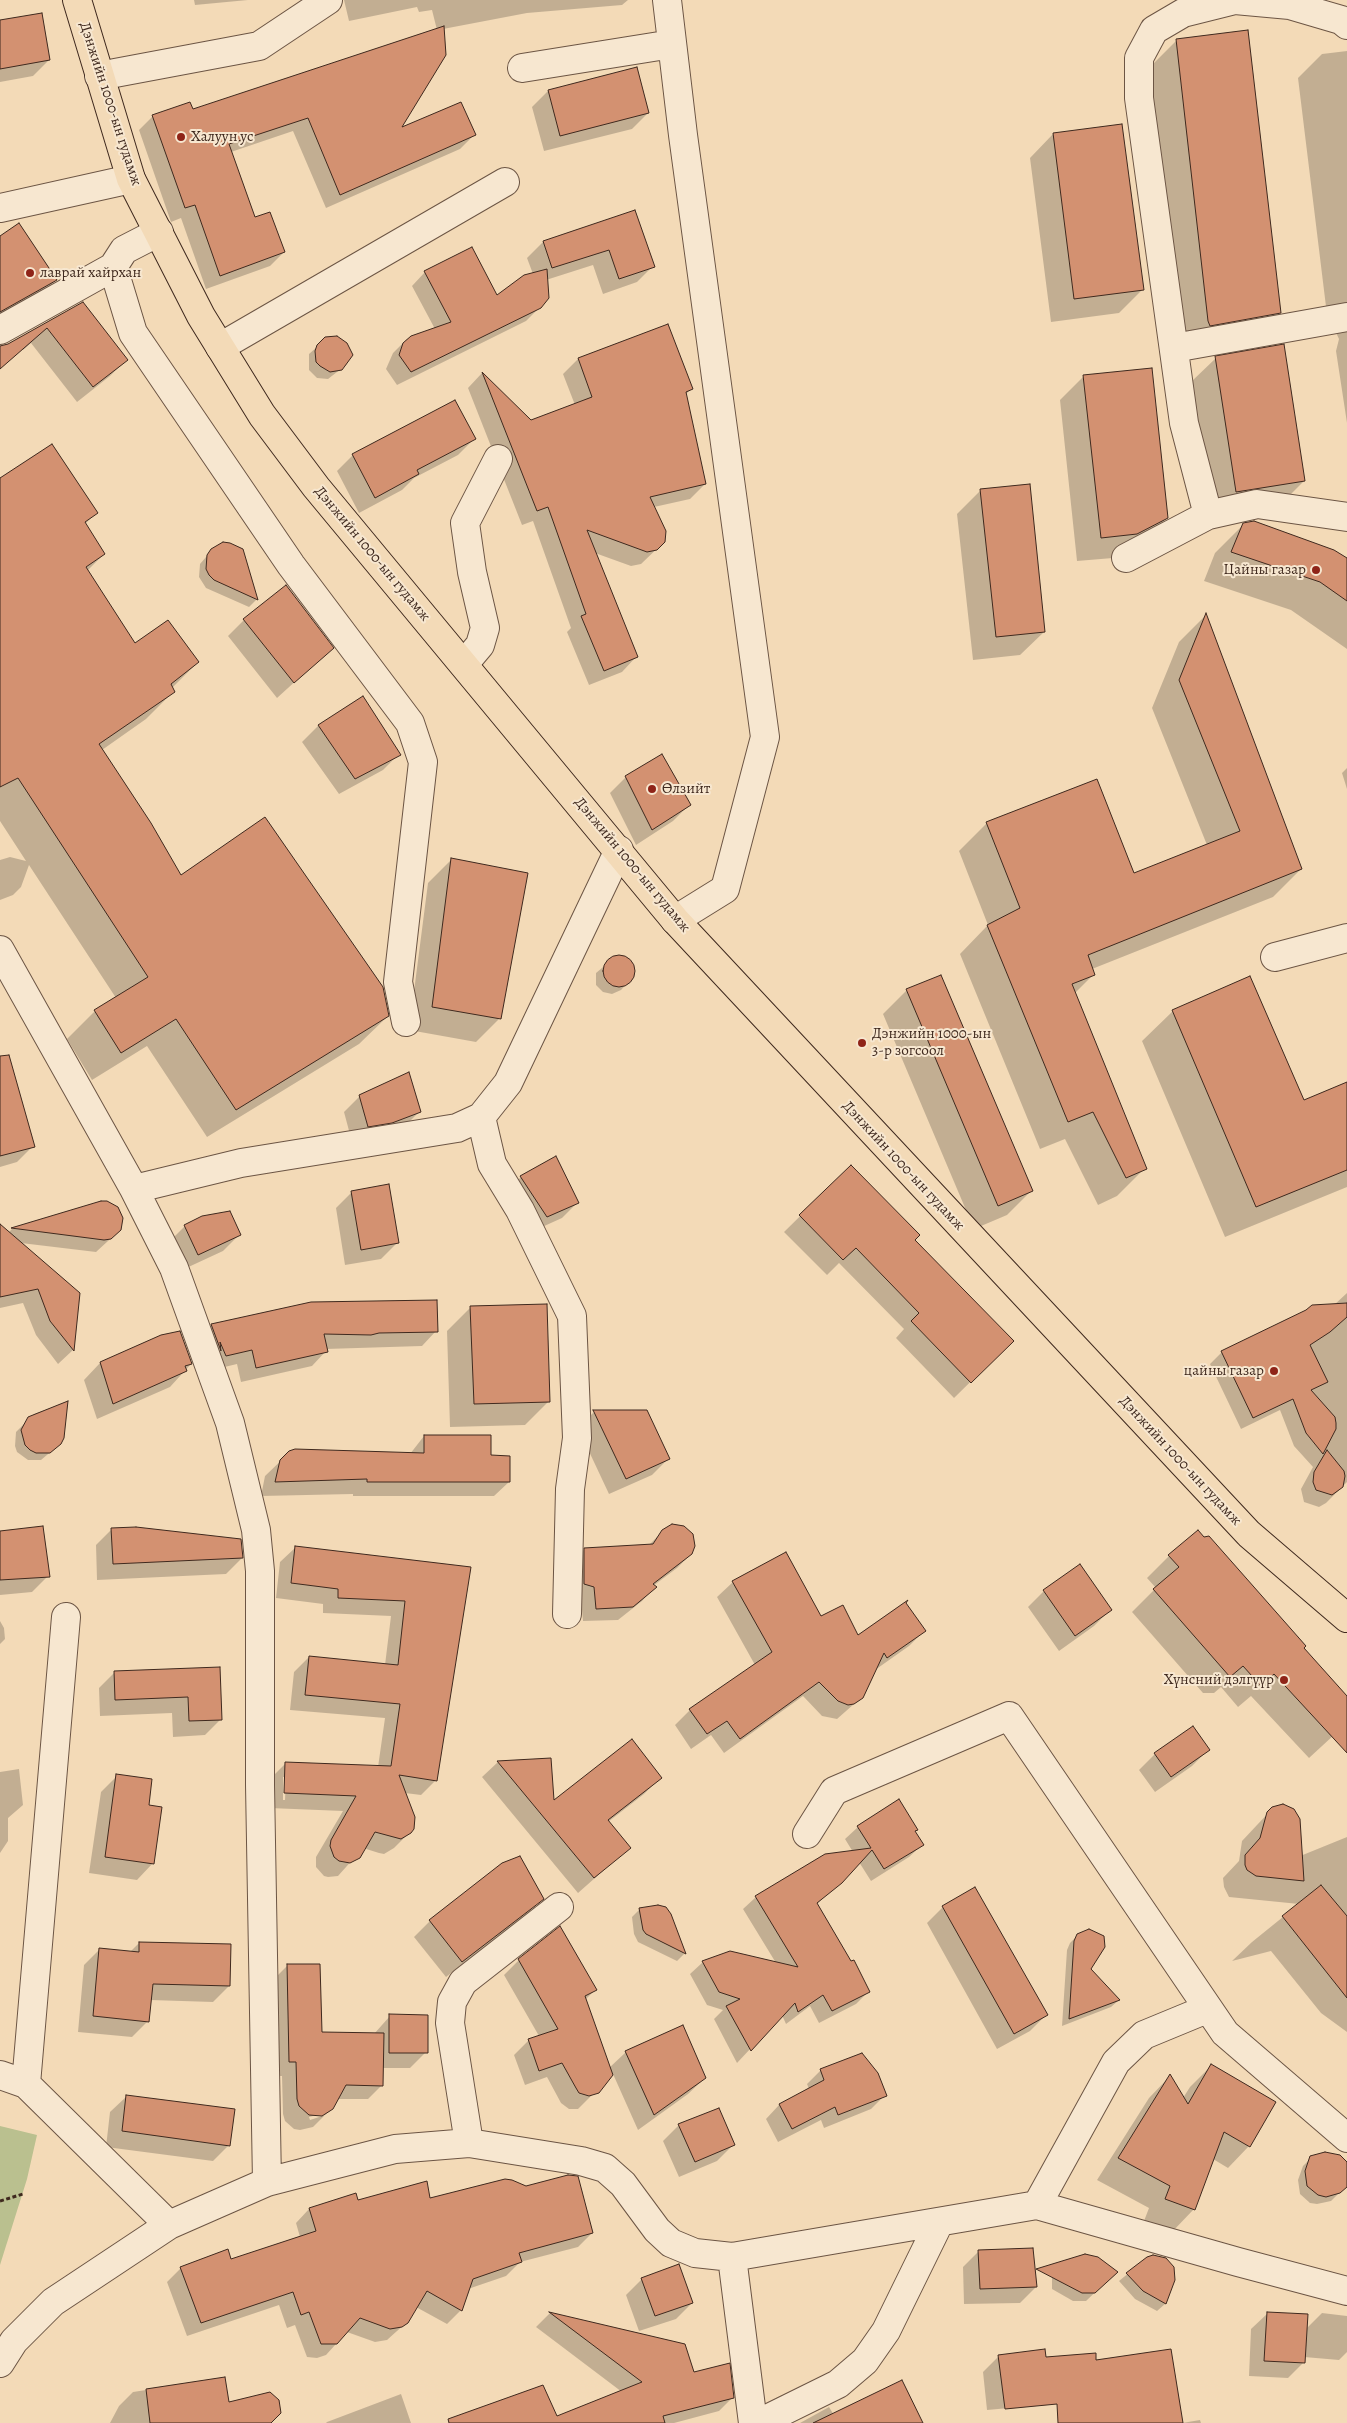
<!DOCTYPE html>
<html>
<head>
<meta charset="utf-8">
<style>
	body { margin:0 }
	canvas { display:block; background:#f3dab7 }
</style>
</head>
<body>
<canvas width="1347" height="2423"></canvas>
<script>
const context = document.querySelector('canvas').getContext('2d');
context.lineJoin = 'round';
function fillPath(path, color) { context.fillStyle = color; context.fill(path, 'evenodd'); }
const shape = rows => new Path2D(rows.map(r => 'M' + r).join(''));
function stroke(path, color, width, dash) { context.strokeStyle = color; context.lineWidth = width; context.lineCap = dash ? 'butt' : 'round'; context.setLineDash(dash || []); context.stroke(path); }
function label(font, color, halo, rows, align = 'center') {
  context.font = font + ' Alegreya,serif'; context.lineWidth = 4; context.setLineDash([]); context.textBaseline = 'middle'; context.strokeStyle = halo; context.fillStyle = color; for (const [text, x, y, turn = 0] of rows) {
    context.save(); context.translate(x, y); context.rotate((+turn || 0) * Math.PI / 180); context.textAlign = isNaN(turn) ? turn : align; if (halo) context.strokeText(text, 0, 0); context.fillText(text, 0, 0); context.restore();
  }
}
fillPath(shape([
	[0,2126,37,2135,27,2179,0,2265]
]), '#bac08f');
fillPath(shape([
	[194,0,248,0,195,5],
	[344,0,628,0,622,5,527,13,443,29,399,129,474,135,460,149,326,208,293,131,231,152,255,218,284,252,270,266,206,289,181,218,171,222,139,130,153,116,192,110,437,30,432,10,419,12,417,7,349,21],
	[0,22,49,60,33,76,0,82],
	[1247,32,1280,312,1249,343,1180,355,1146,71,1176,41],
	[1347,51,1347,423,1336,351,1339,339,1331,322,1328,323,1298,78,1322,54],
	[548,91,648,113,632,129,544,151,532,107],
	[1053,134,1142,290,1119,313,1051,322,1030,158],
	[635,212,653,266,637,282,603,294,593,265,546,280,540,307,526,321,397,385,386,369,393,353,407,339,435,329,412,286,425,272,497,297,533,274,527,258,543,242],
	[0,237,56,280,40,296,0,317],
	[83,303,126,360,110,376,77,402,31,343,23,350,20,345],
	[326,339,352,355,346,365,328,379,317,378,309,370,309,354],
	[1216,358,1304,481,1280,505,1212,515,1192,381],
	[578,359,691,389,685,395,705,484,690,499,654,507,664,542,641,564,631,566,595,553,636,657,622,672,589,685,567,632,571,628,533,521,522,525,468,388,482,373,531,421,575,405,563,374],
	[1084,376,1167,518,1143,542,1113,558,1077,561,1060,400],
	[474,439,458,455,414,478,402,490,359,513,337,471,353,455],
	[0,479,96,513,85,524,104,554,87,571,135,645,198,662,172,688,174,691,146,719,102,750,180,877,388,1016,359,1044,207,1137,147,1046,92,1080,67,1039,95,1011,116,998,29,865,21,887,13,895,0,900,0,860,10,857,26,861,0,821],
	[981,490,1044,632,1020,655,973,660,957,514],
	[1244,524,1347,560,1347,649,1291,610,1204,581,1215,553],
	[212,550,242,550,256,600,249,607,206,588,199,577,200,564],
	[1206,615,1301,869,1273,897,1092,969,1094,974,1075,993,1145,1168,1117,1196,1098,1205,1065,1139,1040,1149,960,954,988,925,959,851,987,823,1133,875,1207,845,1152,708,1179,642],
	[244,620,332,648,277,698,228,636],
	[362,698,399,754,383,770,339,794,302,742,318,726],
	[1347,768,1347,789,1342,773],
	[626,777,689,805,673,821,636,845,610,793],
	[452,859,500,1018,476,1042,409,1030,428,883],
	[619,956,628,960,633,968,632,978,621,990,612,994,603,992,596,985,596,973,615,957],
	[907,990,1031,1191,1007,1215,974,1229,883,1014],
	[1173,1011,1304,1102,1347,1083,1347,1187,1225,1237,1142,1041],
	[360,1096,419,1112,403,1128,352,1142,344,1112],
	[0,1117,33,1146,17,1162,0,1167],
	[556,1157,578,1202,562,1218,531,1232,505,1193,521,1177],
	[851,1166,913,1240,1012,1341,954,1398,896,1338,904,1329,839,1263,827,1275,784,1232],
	[352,1192,397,1243,381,1259,345,1265,336,1208],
	[101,1202,120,1230,96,1252,21,1243,78,1294,73,1350,58,1364,36,1335,23,1303,0,1308,0,1231,8,1233,12,1229],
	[185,1226,239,1235,223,1251,182,1270,169,1242],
	[1347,1293,1347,1482,1326,1503,1319,1507,1304,1502,1301,1489,1313,1467,1294,1446,1280,1410,1241,1429,1210,1364,1222,1352,1307,1311,1334,1305],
	[470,1308,549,1401,525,1425,450,1427,447,1331],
	[212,1325,436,1331,422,1346,326,1349,326,1351,312,1366,241,1382,237,1364,212,1370,197,1340],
	[100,1363,191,1364,170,1387,97,1419,84,1380],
	[67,1402,60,1444,41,1460,28,1460,17,1452,15,1446,16,1432,34,1414],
	[646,1411,668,1459,652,1475,609,1494,578,1428,594,1412],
	[424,1436,509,1482,494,1496,353,1496,353,1494,261,1496,265,1476,290,1452,410,1454],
	[683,1527,692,1534,691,1554,677,1568,653,1586,655,1587,642,1601,618,1620,583,1621,581,1600,571,1597,571,1562,585,1549,648,1546,663,1531],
	[112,1529,242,1558,226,1574,97,1580,96,1545],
	[0,1532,48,1576,32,1592,0,1595],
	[296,1547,470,1568,436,1780,421,1795,405,1793,410,1832,394,1848,384,1854,379,1853,363,1848,338,1876,328,1877,324,1876,316,1867,316,1857,343,1811,269,1808,270,1779,286,1763,378,1767,385,1718,290,1710,294,1672,309,1657,385,1665,391,1616,323,1613,323,1604,276,1598,280,1562],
	[283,1777,286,1777,285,1800,283,1800],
	[1169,1556,1302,1648,1347,1698,1347,1723,1309,1758,1251,1696,1238,1707,1221,1687,1214,1693,1203,1693,1132,1612,1156,1588,1147,1578],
	[1080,1566,1110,1610,1094,1626,1059,1651,1028,1607,1044,1591],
	[733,1582,820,1618,857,1636,924,1631,909,1646,875,1670,862,1697,837,1719,822,1716,803,1696,724,1753,711,1735,691,1749,675,1725,690,1710,755,1665,717,1597],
	[0,1621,4,1628,5,1639,0,1644],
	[219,1668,221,1719,205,1735,173,1737,172,1713,100,1716,99,1688,115,1672],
	[1208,1750,1192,1766,1155,1792,1139,1770,1155,1754],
	[498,1762,553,1803,660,1778,644,1794,608,1822,629,1848,578,1893,482,1777],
	[19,1769,23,1805,8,1818,8,1841,0,1853,0,1772],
	[117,1776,148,1806,153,1863,137,1880,89,1873,101,1792],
	[1272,1809,1283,1863,1347,1837,1347,2032,1321,2013,1271,1951,1232,1961,1252,1942,1299,1904,1229,1897,1224,1887,1223,1878,1239,1861,1242,1841],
	[858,1827,914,1831,922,1845,909,1857,871,1881,859,1862,817,1904,868,1992,856,2004,819,2023,810,2006,786,2024,782,2015,737,2063,714,2019,723,2010,707,2005,690,1974,703,1962,776,1963,743,1909,756,1897,853,1852,845,1839],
	[543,1898,527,1914,446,1977,414,1937,430,1921],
	[943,1907,1046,2015,1030,2031,997,2049,927,1923],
	[665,1908,684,1954,677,1961,638,1942,634,1934,632,1917,640,1909],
	[1078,1935,1103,1936,1102,1952,1090,1969,1119,2000,1111,2007,1062,2026,1067,1950,1070,1943],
	[139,1943,229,1986,213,2002,150,2000,148,2021,132,2037,78,2032,84,1965,100,1949,130,1952],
	[519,1960,595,1990,585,2000,609,2068,626,2052,705,2078,688,2094,638,2130,613,2074,578,2109,569,2109,561,2103,547,2077,525,2085,514,2055,529,2040,539,2036,504,1975],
	[287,1966,321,2033,374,2034,390,2016,426,2052,410,2068,382,2068,382,2085,368,2099,337,2099,332,2108,313,2127,300,2130,294,2129,285,2121,283,2114,282,2076,275,2076,273,1980],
	[325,2113,325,2115,310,2120,309,2117],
	[1211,2066,1249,2146,1228,2168,1213,2159,1194,2209,1173,2231,1144,2221,1149,2208,1097,2180,1149,2098,1170,2076,1183,2098,1190,2087],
	[821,2070,885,2095,871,2109,824,2128,821,2120,778,2142,766,2119,779,2105,809,2089,807,2084],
	[127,2096,229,2145,213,2161,106,2147,110,2112],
	[679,2125,733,2145,717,2161,679,2177,663,2141],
	[1325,2153,1332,2153,1344,2161,1347,2181,1344,2188,1331,2201,1317,2204,1310,2203,1300,2194,1298,2180,1303,2166,1311,2158],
	[429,2199,592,2233,578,2247,520,2262,506,2276,468,2289,461,2310,447,2324,416,2307,407,2322,387,2340,375,2342,347,2332,326,2355,317,2358,307,2357,295,2325,287,2328,279,2305,187,2336,167,2282,181,2268,231,2261,300,2237,296,2223,309,2209,357,2201],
	[979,2251,1036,2287,1020,2303,964,2304,963,2267],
	[1147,2258,1174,2274,1165,2304,1157,2311,1135,2299,1119,2281],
	[1052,2271,1109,2279,1086,2301,1073,2301,1052,2289],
	[642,2279,692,2303,676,2319,639,2331,626,2295],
	[550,2313,684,2345,694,2373,733,2397,719,2411,674,2423,465,2423,557,2418,622,2392,536,2327],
	[1268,2313,1306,2329,1322,2313,1347,2316,1347,2352,1339,2360,1304,2357,1304,2362,1288,2378,1249,2376,1251,2329],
	[999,2356,1032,2406,987,2410,983,2372],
	[224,2378,228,2404,269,2423,110,2423,119,2406,133,2392],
	[401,2394,411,2423,326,2423,327,2422],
	[829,2407,837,2420,922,2423,800,2423],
	[1200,2420,1201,2423,1175,2423,1182,2423]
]), '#0003');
const building = shape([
	[42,13,50,60,0,69,0,20,42,13],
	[444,26,446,55,402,127,461,102,476,135,340,195,308,118,229,144,255,217,270,212,285,252,220,276,195,205,185,208,152,115,190,102,193,109,444,26],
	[1248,30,1281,313,1210,326,1208,321,1176,39,1248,30],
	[637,67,649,113,560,136,548,90,637,67],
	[1122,124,1144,290,1074,299,1053,133,1122,124],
	[635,210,655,267,619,279,609,250,552,268,543,241,635,210],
	[19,223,57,280,0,312,0,236,19,223],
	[472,247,497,295,524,275,547,269,549,298,541,308,411,372,399,355,403,343,411,336,451,322,424,271,472,247],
	[83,302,128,360,93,387,47,328,0,369,0,346,8,344,83,302],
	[668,324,693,389,686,392,706,484,650,497,666,531,665,542,657,550,647,552,587,530,638,657,604,671,581,616,586,614,548,507,537,511,482,372,531,420,592,397,578,358,668,324],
	[337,336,347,343,353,355,342,370,330,372,320,366,316,362,315,351,317,345,325,337,337,336],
	[1284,344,1305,481,1236,492,1215,356,1284,344],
	[1152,368,1168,518,1137,534,1101,538,1083,375,1152,368],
	[455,400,476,439,417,470,419,474,375,498,352,454,455,400],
	[52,444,98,513,85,522,105,554,86,567,135,643,168,620,199,662,171,684,175,692,99,744,151,823,181,875,265,817,383,987,389,1016,236,1110,176,1019,121,1053,94,1010,148,977,18,778,0,787,0,478,52,444],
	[1030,484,1045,632,996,637,980,489,1030,484],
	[1254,521,1334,550,1347,558,1347,601,1320,582,1231,552,1243,523,1254,521],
	[223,542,230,543,243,549,258,600,214,580,209,575,206,569,207,555,211,549,223,542],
	[286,585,334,648,294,683,243,619,286,585],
	[1206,613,1302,869,1088,955,1095,975,1072,984,1147,1169,1126,1178,1093,1112,1068,1122,987,925,1020,908,986,822,1097,779,1134,873,1240,831,1179,680,1206,613],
	[363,696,401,755,355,779,318,725,363,696],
	[662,754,691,805,652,830,625,776,662,754],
	[451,858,528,873,501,1019,432,1007,451,858],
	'603 971a16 16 0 1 1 32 0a16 16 0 1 1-32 0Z',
	[941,975,1033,1191,998,1206,906,989,941,975],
	[1250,976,1304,1100,1347,1082,1347,1170,1256,1207,1172,1010,1250,976],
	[9,1055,35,1147,0,1156,0,1056,9,1055],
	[409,1072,421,1112,392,1123,368,1127,359,1095,409,1072],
	[556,1156,579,1203,547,1217,520,1176,556,1156],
	[851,1165,920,1235,915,1240,1014,1341,971,1383,911,1321,919,1313,856,1248,843,1260,799,1215,851,1165],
	[389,1184,399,1243,361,1250,351,1191,389,1184],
	[101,1201,107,1201,118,1207,123,1218,121,1230,111,1239,104,1240,11,1228,101,1201],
	[230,1211,241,1235,198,1255,184,1225,202,1216,230,1211],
	[0,1224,80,1293,74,1351,50,1321,38,1289,0,1297,0,1224],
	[437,1300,438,1332,379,1333,371,1335,324,1334,328,1352,256,1368,252,1350,226,1356,220,1342,221,1351,211,1324,311,1302,437,1300],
	[1347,1303,1347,1317,1330,1332,1310,1345,1328,1382,1311,1390,1335,1417,1336,1423,1336,1429,1323,1454,1306,1433,1293,1399,1253,1418,1221,1351,1306,1310,1312,1305,1347,1303],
	[547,1304,550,1402,474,1404,470,1306,547,1304],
	[180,1331,192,1364,185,1366,187,1371,113,1404,100,1362,161,1335,180,1331],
	[68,1401,64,1438,61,1444,50,1453,36,1453,30,1450,25,1445,21,1430,28,1417,68,1401],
	[593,1410,647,1410,670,1459,626,1479,593,1410],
	[424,1435,491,1435,491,1455,510,1456,510,1482,367,1482,367,1479,275,1482,280,1460,289,1451,295,1449,424,1453,424,1435],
	[1327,1450,1344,1471,1345,1476,1343,1487,1332,1495,1316,1490,1313,1482,1314,1472,1327,1450],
	[672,1524,684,1526,693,1534,695,1546,692,1554,653,1584,657,1587,633,1607,596,1609,594,1587,584,1584,584,1548,653,1544,662,1530,672,1524],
	[43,1526,50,1577,0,1580,0,1531,43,1526],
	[136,1527,241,1539,243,1558,113,1564,111,1528,136,1527],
	[1198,1530,1204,1537,1209,1536,1306,1646,1304,1648,1347,1696,1347,1753,1274,1674,1261,1686,1243,1666,1230,1677,1153,1589,1179,1567,1168,1555,1198,1530],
	[295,1546,471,1567,437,1781,399,1775,415,1817,414,1829,411,1833,401,1839,375,1832,360,1858,350,1863,339,1861,334,1857,330,1846,331,1840,356,1796,284,1793,285,1762,391,1766,400,1704,305,1695,309,1656,398,1665,405,1601,338,1598,338,1589,291,1583,295,1546],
	[786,1552,821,1616,843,1605,858,1635,908,1600,906,1603,926,1631,887,1658,884,1653,863,1698,854,1704,848,1705,838,1701,819,1682,740,1739,727,1721,707,1734,689,1709,772,1652,732,1581,786,1552],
	[1080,1564,1112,1610,1075,1636,1043,1590,1080,1564],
	[220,1667,222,1720,189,1721,188,1697,115,1700,114,1671,220,1667],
	[1193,1726,1210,1750,1171,1777,1154,1753,1193,1726],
	[632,1739,662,1778,608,1820,631,1848,594,1878,497,1761,551,1758,554,1800,632,1739],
	[116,1774,152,1779,149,1805,162,1807,154,1864,105,1857,116,1774],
	[899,1799,918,1830,915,1831,924,1845,884,1869,872,1850,842,1883,817,1903,851,1961,854,1960,870,1992,832,2011,823,1995,798,2012,795,2003,751,2051,726,2006,740,1999,719,1992,702,1961,730,1951,798,1967,755,1896,825,1854,871,1848,857,1826,899,1799],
	[1283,1804,1294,1809,1300,1819,1304,1881,1256,1876,1247,1870,1245,1865,1245,1855,1260,1838,1267,1812,1272,1807,1283,1804],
	[520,1856,544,1899,462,1962,429,1920,502,1863,520,1856],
	[1321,1885,1347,1916,1347,1998,1282,1916,1321,1885],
	[975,1887,1048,2015,1014,2034,942,1906,975,1887],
	[658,1905,666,1907,671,1914,686,1954,646,1934,643,1930,639,1908,658,1905],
	[560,1926,597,1990,585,1996,613,2075,599,2093,589,2096,579,2093,576,2088,562,2063,539,2071,528,2039,558,2029,518,1959,560,1926],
	[1089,1929,1104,1936,1105,1947,1091,1969,1120,2000,1069,2019,1074,1941,1077,1934,1089,1929],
	[139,1942,231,1944,230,1986,153,1984,149,2022,93,2016,99,1948,139,1952,139,1942],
	[287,1964,320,1964,322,2032,384,2033,383,2086,346,2085,333,2109,322,2116,309,2115,299,2106,297,2099,296,2062,289,2062,287,1964],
	[389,2014,428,2015,428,2053,389,2053,389,2014],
	[683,2025,706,2078,654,2115,625,2051,683,2025],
	[862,2053,878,2073,887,2096,838,2115,835,2107,792,2129,779,2104,824,2080,820,2069,862,2053],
	[1211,2064,1276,2102,1250,2147,1224,2132,1195,2210,1165,2199,1170,2186,1118,2158,1170,2074,1188,2104,1211,2064],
	[126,2095,235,2109,230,2146,122,2131,126,2095],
	[719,2108,735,2145,695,2162,678,2124,719,2108],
	[1325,2152,1340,2155,1347,2162,1347,2187,1340,2193,1326,2197,1318,2195,1307,2186,1305,2171,1310,2156,1325,2152],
	[568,2175,578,2176,593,2233,519,2253,522,2262,473,2279,462,2311,427,2291,408,2323,402,2327,390,2329,360,2318,337,2344,321,2344,309,2312,301,2315,293,2292,201,2323,180,2267,228,2249,231,2259,316,2231,309,2208,356,2193,358,2200,427,2181,430,2198,505,2179,512,2180,526,2186,568,2175],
	[1033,2248,1037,2287,980,2289,978,2250,1033,2248],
	[1085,2254,1098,2257,1118,2272,1095,2293,1082,2293,1036,2269,1085,2254],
	[1153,2255,1166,2258,1174,2267,1175,2280,1166,2304,1143,2291,1126,2273,1147,2257,1153,2255],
	[679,2264,693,2303,655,2316,641,2278,679,2264],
	[549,2312,685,2344,694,2372,730,2363,734,2398,663,2416,665,2423,449,2423,448,2419,543,2385,557,2416,642,2382,549,2312],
	[1267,2312,1308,2314,1305,2363,1264,2361,1267,2312],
	[1045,2349,1046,2357,1096,2353,1096,2360,1171,2349,1183,2423,1058,2423,1057,2404,1005,2409,998,2355,1045,2349],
	[225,2377,229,2402,270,2392,279,2400,281,2413,271,2423,150,2423,146,2389,225,2377],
	[902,2380,923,2423,813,2423,902,2380]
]);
fillPath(building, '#d39171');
stroke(building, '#3f291e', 1);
const minor = shape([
	[667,0,683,135,765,737,725,889,675,920],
	[522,68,672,44],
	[99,76,259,46,328,0],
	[0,208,131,179],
	[159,232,124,250,113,267,133,333,291,565,410,723,423,762,398,982,406,1022],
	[0,330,113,267],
	[220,347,505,182],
	[1174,348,1347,317],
	[1208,515,1184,423,1139,98,1139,58,1154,30,1183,13,1235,0,1290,5,1341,20,1347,25],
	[1126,558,1208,515,1257,504,1347,517],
	[464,664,480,645,485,628,472,572,465,523,498,459],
	[0,950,134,1189,174,1268,230,1423,256,1530,260,1571,260,1785,267,2182],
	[1275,957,1347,938],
	[481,1117,492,1164,520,1210,572,1316,577,1438,570,1489,567,1614],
	[134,1189,241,1163,457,1128,481,1117,508,1083,619,850],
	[807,1834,834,1791,1009,1716,1225,2033,1347,2138],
	[0,2075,26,2084,169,2225],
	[26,2084,66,1617],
	[469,2143,450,2023,452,2002,463,1982,559,1907],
	[1037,2205,1116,2062,1144,2035,1207,2009],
	[732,2257,753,2423],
	[0,2363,14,2341,53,2302,169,2225,267,2182,395,2149,469,2143,581,2161,605,2168,623,2184,657,2230,671,2243,695,2253,732,2257,1037,2205,1238,2262,1347,2291],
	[759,2423,838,2384,865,2361,886,2331,939,2223]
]);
const major = shape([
	[77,0,131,179,201,316,262,415,316,487,675,920,1249,1534,1347,1618]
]);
stroke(minor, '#6c5544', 30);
stroke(major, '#3f291e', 30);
stroke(shape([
	[0,2201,23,2194]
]), '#3f291e', 3, [4, 2.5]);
stroke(minor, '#f7e7d0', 28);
stroke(major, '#f3dab7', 28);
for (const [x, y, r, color] of [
	[181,137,5,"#8f2418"],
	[30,273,5,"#8f2418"],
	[1316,570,5,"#8f2418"],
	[652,789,5,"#8f2418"],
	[862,1043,5,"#8f2418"],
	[1274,1371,5,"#8f2418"],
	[1284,1680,5,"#8f2418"]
]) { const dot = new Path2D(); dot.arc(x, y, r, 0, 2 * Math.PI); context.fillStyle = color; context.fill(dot); stroke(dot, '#f7e7d0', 2); }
label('15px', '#3f291e', '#f7e7d0', [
	["Дэнжийн 1000-ын гудамж",110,104,72],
	["Дэнжийн 1000-ын гудамж",372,554,50],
	["Дэнжийн 1000-ын гудамж",632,865,50],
	["Дэнжийн 1000-ын гудамж",903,1166,47],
	["Дэнжийн 1000-ын гудамж",1180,1461,47]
]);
label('15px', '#3f291e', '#f7e7d0', [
	["Халуун ус",191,137],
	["лаврай хайрхан",40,273],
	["Цайны газар",1306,570,"right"],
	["Өлзийт",662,789],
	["Дэнжийн 1000-ын",872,1034],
	["3-р зогсоол",872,1051],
	["цайны газар",1264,1371,"right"],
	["Хүнсний дэлгүүр",1274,1680,"right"]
], 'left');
</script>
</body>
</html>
